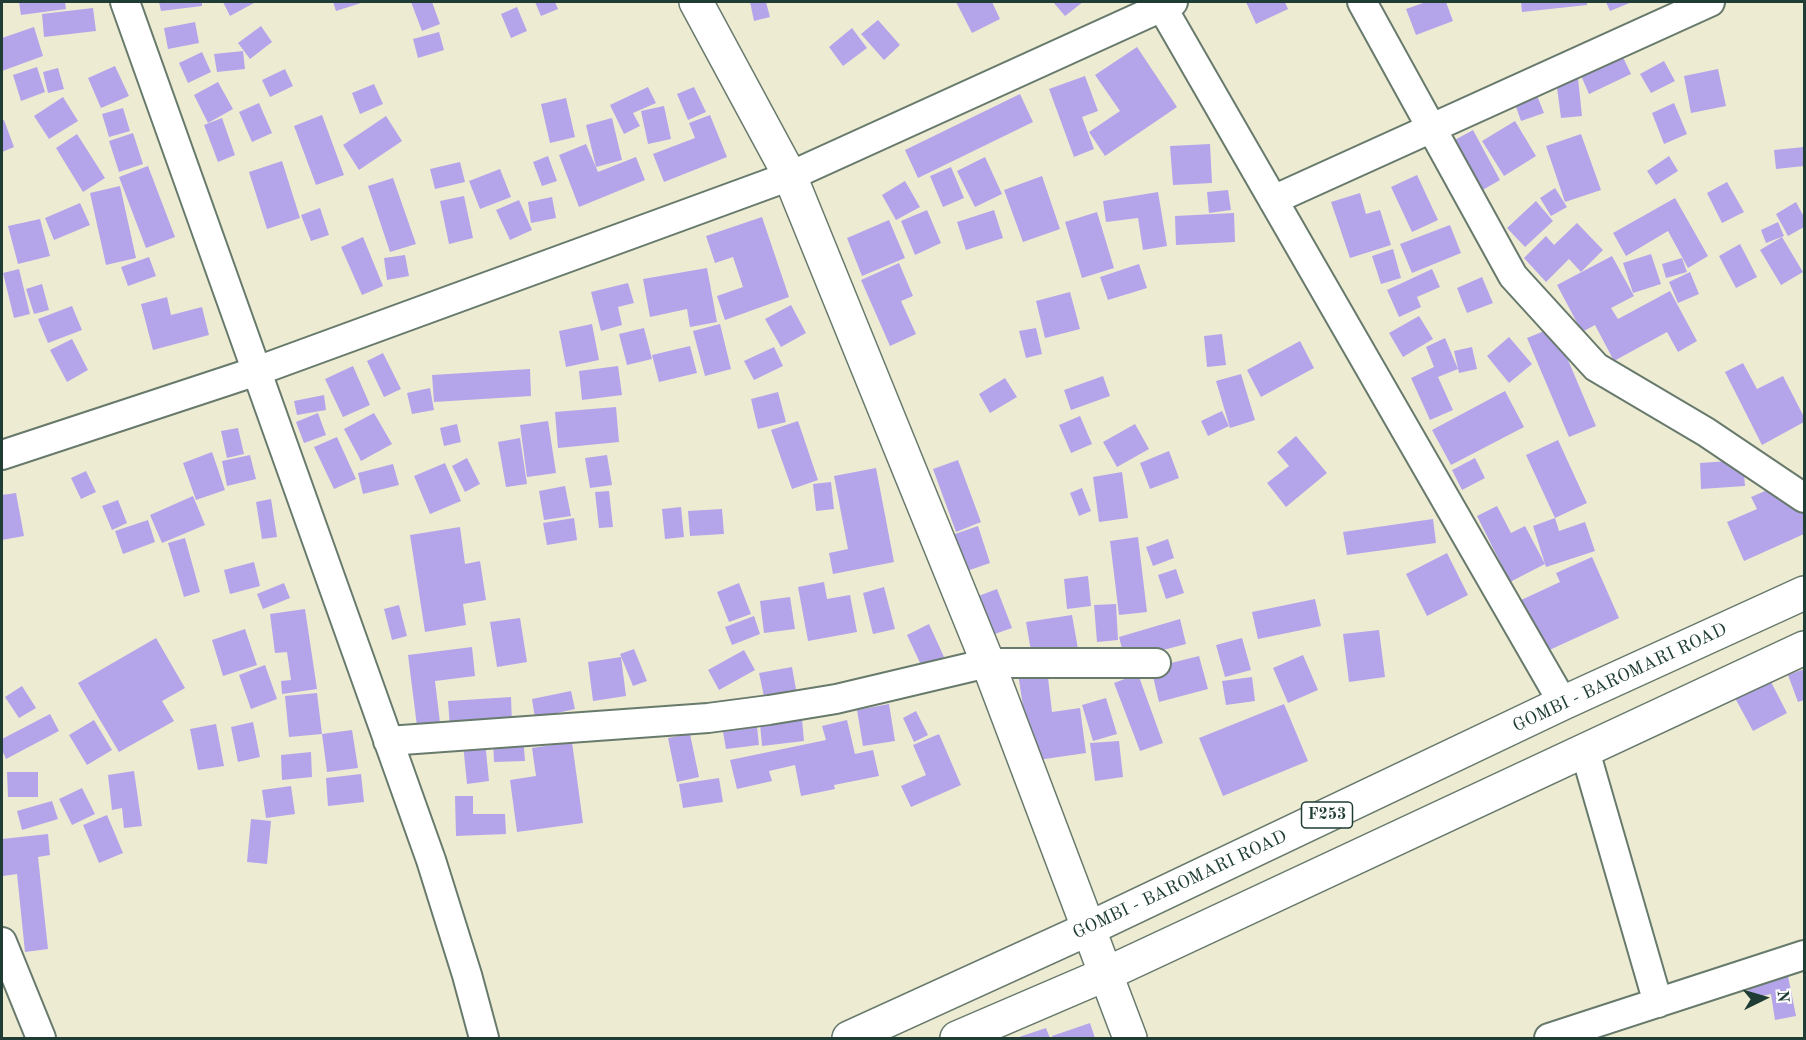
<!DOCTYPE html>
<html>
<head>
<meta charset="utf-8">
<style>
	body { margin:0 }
	#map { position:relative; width:1806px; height:1040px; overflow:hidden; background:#eeebd3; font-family:"Old Standard TT",serif }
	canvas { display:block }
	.frame { position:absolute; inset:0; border:3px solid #1f3d34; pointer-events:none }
	.north { position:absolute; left:1734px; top:968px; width:60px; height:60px; -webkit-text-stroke:4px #fff; paint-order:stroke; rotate:85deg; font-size:16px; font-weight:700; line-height:24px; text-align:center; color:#1f3d34 }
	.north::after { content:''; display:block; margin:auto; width:21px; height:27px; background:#1f3d34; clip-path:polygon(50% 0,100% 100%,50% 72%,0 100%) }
</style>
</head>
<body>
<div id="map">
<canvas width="1806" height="1040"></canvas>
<div class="frame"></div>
<div class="north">N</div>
</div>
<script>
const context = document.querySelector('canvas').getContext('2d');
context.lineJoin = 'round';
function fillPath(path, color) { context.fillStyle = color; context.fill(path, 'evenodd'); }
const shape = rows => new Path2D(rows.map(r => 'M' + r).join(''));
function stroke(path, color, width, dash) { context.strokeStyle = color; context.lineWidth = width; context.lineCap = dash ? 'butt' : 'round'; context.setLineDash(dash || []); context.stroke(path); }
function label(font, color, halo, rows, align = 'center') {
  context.font = font + ' "Old Standard TT",serif'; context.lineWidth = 5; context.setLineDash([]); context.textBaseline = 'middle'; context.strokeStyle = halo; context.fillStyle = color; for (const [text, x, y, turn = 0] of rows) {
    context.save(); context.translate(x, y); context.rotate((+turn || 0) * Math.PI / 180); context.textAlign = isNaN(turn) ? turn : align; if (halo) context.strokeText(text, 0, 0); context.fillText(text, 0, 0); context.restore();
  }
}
fillPath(shape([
	[19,2,65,2,66,9,21,15],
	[159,2,202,2,202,6,161,11],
	[223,2,254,2,254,3,230,16],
	[333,2,361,2,361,3,336,11],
	[411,2,432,2,440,24,422,31],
	[535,2,555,2,558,9,541,16],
	[750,2,766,2,770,17,754,21],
	[956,2,992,2,1000,19,972,33],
	[1053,2,1083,2,1065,16],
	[1246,2,1285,2,1288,9,1256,24],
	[1426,2,1446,2,1453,21,1416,35,1406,9],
	[1521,2,1587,2,1587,5,1522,12],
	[1606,2,1632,2,1610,11],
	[517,7,527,31,511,38,501,14],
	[93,8,96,31,44,37,42,14],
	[878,20,900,45,884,60,861,34],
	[195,22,199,43,168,49,164,28],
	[261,26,272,42,250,59,238,43],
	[34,27,43,56,2,71,2,38],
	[852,28,867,48,843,66,829,47],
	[439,32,444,50,418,58,413,39],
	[1137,47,1177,107,1105,156,1089,132,1120,111,1095,75],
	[243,51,245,69,217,72,214,54],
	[1620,51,1631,74,1589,94,1579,71],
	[202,52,211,72,188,83,179,63],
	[1664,61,1675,81,1651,93,1640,74],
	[115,66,129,96,101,108,88,78],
	[37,67,45,92,21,101,13,75],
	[58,68,64,89,48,93,43,72],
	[285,69,293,86,270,97,262,80],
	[1718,69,1726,106,1691,113,1684,76],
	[1085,76,1098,111,1082,117,1094,149,1074,157,1049,89],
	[1578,78,1582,116,1561,118,1556,80],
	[218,82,233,109,208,123,194,95],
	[374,84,383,104,360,114,352,93],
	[648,87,656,103,633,113,640,126,624,134,610,105],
	[694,87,706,112,688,120,677,94],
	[1536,93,1544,113,1521,121,1514,101],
	[1020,94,1033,122,918,178,905,150],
	[63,97,78,121,49,139,34,116],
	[566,98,575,137,550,143,541,104],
	[259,103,272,133,252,142,239,112],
	[1674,103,1687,134,1664,144,1652,113],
	[664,106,671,139,648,144,641,111],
	[123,108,130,131,109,137,102,114],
	[322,115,344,175,316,185,294,126],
	[710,115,727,157,664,182,653,154,695,138,689,123],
	[386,116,402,141,359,170,343,145],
	[222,118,235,155,218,162,204,125],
	[612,118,622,160,596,167,586,125],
	[4,120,14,147,2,152,2,121],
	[1515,121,1536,156,1504,176,1482,141],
	[1473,130,1500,180,1481,191,1453,141],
	[133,133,143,164,119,172,109,141],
	[77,134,105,178,83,192,56,148],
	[1581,134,1601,190,1565,202,1546,146],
	[586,144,598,172,636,157,645,180,579,207,559,155],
	[1210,144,1212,183,1173,185,1170,146],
	[1804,147,1804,166,1776,169,1774,150],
	[548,156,557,181,542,186,533,162],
	[1669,156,1678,171,1656,185,1647,171],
	[985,157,1002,194,975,207,957,171],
	[282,161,300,218,267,229,249,172],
	[460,162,465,182,435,189,430,169],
	[148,166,175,237,146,248,119,177],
	[951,167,964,198,943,207,930,176],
	[500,169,511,197,480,209,469,181],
	[1417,175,1438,220,1412,232,1391,187],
	[1042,176,1060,229,1023,242,1004,190],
	[393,178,416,244,390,252,368,186],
	[905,181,920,207,896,220,882,195],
	[1727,182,1744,212,1722,223,1707,193],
	[120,186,136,258,106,265,90,193],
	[1555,188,1567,207,1551,216,1540,198],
	[1228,190,1231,210,1209,213,1207,192],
	[1158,192,1167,246,1143,250,1138,218,1106,222,1103,201],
	[1360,193,1366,214,1380,210,1391,245,1350,258,1331,202],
	[464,196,473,238,449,244,440,201],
	[552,197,556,218,531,223,528,202],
	[1675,198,1708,256,1688,268,1668,231,1626,256,1613,233],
	[519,200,532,230,510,240,496,210],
	[1536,201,1553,221,1525,247,1507,228],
	[1796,202,1804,217,1804,227,1788,236,1776,214],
	[80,203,90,225,54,240,45,218],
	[320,208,329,235,311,241,301,215],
	[927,210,941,243,915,255,901,221],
	[994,210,1003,238,966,250,957,222],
	[1097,212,1114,268,1082,278,1065,222],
	[1234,213,1235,242,1176,245,1175,216],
	[762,217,789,297,725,320,717,296,743,287,733,257,715,263,706,236],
	[40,219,50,256,18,264,8,226],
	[889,220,905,258,862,276,847,238],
	[1778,222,1784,236,1766,243,1761,230],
	[1577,223,1603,250,1581,272,1569,259,1546,282,1524,258,1546,236,1554,245],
	[1450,225,1461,253,1412,273,1400,244],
	[363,237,383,286,362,295,341,247],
	[1782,237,1803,272,1781,285,1760,250],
	[1740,244,1757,277,1736,288,1719,256],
	[1393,249,1401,278,1381,284,1372,256],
	[1651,254,1661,284,1633,293,1623,263],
	[405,255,409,276,387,280,384,258],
	[1612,256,1634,296,1611,308,1618,319,1670,291,1697,341,1678,352,1667,332,1614,361,1595,325,1582,332,1557,285],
	[149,257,156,276,128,286,121,267],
	[1682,258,1687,272,1666,278,1662,264],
	[899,263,913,296,901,301,916,334,890,346,861,280],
	[1139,264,1147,288,1108,300,1100,277],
	[707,268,717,322,690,327,687,309,650,317,643,279],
	[19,269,30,314,14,318,3,273],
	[1432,269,1440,287,1417,297,1421,307,1399,317,1387,290],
	[1690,272,1699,294,1678,303,1669,282],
	[1482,277,1493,303,1467,313,1457,288],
	[628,283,634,303,618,307,622,325,601,331,591,292],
	[42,284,49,310,34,314,26,289],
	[1070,292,1080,329,1045,338,1036,301],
	[167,297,171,315,202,307,209,335,153,350,141,304],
	[791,305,806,333,781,347,765,319],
	[72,306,82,330,48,343,38,319],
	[1419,316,1433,339,1403,357,1389,333],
	[592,324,599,360,566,367,559,331],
	[720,324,731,369,705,376,693,331],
	[1554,327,1596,426,1569,437,1527,338],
	[644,328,652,359,627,365,619,334],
	[1036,328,1042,354,1026,358,1019,331],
	[1222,334,1226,365,1207,367,1204,336],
	[1509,337,1532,364,1509,383,1487,356],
	[1445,338,1458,369,1438,377,1453,410,1430,420,1411,378,1434,367,1426,347],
	[72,339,88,370,67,382,50,350],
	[1300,341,1314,368,1261,397,1247,370],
	[690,346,697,373,659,382,652,355],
	[774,347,783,366,754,380,744,361],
	[1472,347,1477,369,1459,373,1454,351],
	[383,353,401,389,384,397,367,361],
	[1743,363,1757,389,1783,376,1804,417,1804,422,1762,445,1725,372],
	[353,366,370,405,343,417,325,379],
	[618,366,622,395,582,400,579,371],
	[530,369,531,396,434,402,432,375],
	[1241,374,1255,420,1230,428,1216,381],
	[1103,376,1110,396,1071,410,1064,390],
	[1005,378,1017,397,990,413,979,394],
	[430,388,434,410,412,414,407,393],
	[1505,391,1524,427,1451,465,1432,430],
	[778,392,786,422,758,429,751,399],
	[324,395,326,410,297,415,294,401],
	[616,407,619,442,558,448,555,412],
	[1222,411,1229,426,1208,436,1201,421],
	[318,413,326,435,304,443,296,422],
	[374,413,392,444,361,461,344,429],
	[1080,416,1092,444,1071,453,1059,425],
	[548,421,556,473,527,477,520,425],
	[798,421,818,480,792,489,771,430],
	[457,424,461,442,444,446,440,428],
	[1135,424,1149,449,1117,467,1103,442],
	[238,428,244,454,227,458,221,431],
	[1296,436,1327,473,1286,507,1267,483,1289,466,1277,452],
	[337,437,356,479,334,489,314,447],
	[520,438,527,484,506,487,498,442],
	[1558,440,1587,503,1555,518,1526,455],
	[1169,451,1179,478,1150,489,1140,463],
	[212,452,225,490,196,500,183,463],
	[250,455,256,479,227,486,222,461],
	[607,455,612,485,590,488,585,458],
	[467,458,480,484,465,492,452,466],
	[1475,458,1485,478,1462,490,1452,470],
	[958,460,981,522,956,532,933,469],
	[1743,460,1745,486,1701,489,1700,463],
	[445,463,461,501,430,514,414,476],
	[393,464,399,485,363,494,358,473],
	[876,468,894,562,833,574,829,553,848,549,834,476],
	[86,471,96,492,81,499,71,478],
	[1122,472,1128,518,1099,522,1093,477],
	[831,482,834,509,816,511,813,484],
	[1784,483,1804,502,1804,534,1744,561,1727,522,1757,509,1751,497],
	[565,486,571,516,544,520,539,491],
	[1082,488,1091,511,1079,516,1070,493],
	[609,491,613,527,599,528,595,492],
	[16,493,24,536,2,540,2,495],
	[193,496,205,525,162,543,150,515],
	[271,499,277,537,262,539,256,502],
	[118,500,127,523,112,530,102,506],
	[1497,506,1511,533,1525,526,1545,564,1510,582,1477,516],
	[681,507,684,537,665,539,662,509],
	[722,509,724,534,690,536,688,511],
	[574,518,577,540,547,545,543,523],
	[1555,518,1559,531,1585,522,1595,551,1546,567,1533,526],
	[1433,519,1436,543,1347,555,1343,532],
	[148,520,155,542,123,554,115,531],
	[978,526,990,563,964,572,952,535],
	[460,527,465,564,480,561,486,600,463,604,466,625,425,632,410,535],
	[1138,537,1147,612,1119,615,1110,541],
	[185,538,200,592,184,597,168,543],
	[1168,539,1174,558,1153,566,1146,547],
	[1447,553,1468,595,1427,616,1406,574],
	[1592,557,1619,618,1543,653,1519,601,1560,582,1556,573],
	[254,562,260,586,230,594,224,570],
	[1176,569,1184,593,1166,599,1158,575],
	[1088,576,1091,606,1067,609,1064,579],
	[824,582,827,599,850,595,857,632,808,641,798,587],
	[284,583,290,598,263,609,257,594],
	[739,583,751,614,729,622,717,592],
	[884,587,895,629,873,634,863,593],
	[997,589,1012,628,989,636,973,598],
	[790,597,795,629,764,633,760,601],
	[1315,599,1321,626,1258,639,1252,612],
	[1116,604,1118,640,1097,642,1094,605],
	[399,605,407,636,392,640,384,609],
	[305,609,317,689,282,694,281,681,291,680,287,652,275,653,270,614],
	[1072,615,1078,649,1032,657,1026,622],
	[754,616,760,634,732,645,725,627],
	[520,618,527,662,497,667,490,622],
	[1180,619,1186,644,1125,660,1119,637],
	[929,624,944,657,922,667,907,635],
	[245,629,257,665,223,676,212,640],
	[1379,630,1385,677,1349,682,1343,634],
	[156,638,185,688,162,701,174,721,119,752,78,683],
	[1242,638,1251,670,1225,677,1216,645],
	[472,647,475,676,435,681,441,731,418,734,408,655],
	[634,649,647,681,633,686,620,654],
	[744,650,755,670,719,690,708,670],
	[1303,655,1318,690,1288,703,1273,668],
	[1199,656,1208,689,1159,702,1151,668],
	[621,657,626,696,593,701,588,662],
	[265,665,277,699,251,709,239,675],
	[792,667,797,695,765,701,759,673],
	[1047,669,1052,712,1080,708,1086,753,1031,761,1018,673],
	[1804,669,1804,700,1798,702,1788,675],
	[1138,674,1163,743,1140,751,1114,683],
	[1252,677,1255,701,1226,705,1222,681],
	[1770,680,1787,713,1753,731,1735,698],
	[22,686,36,708,19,718,5,697],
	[571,691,575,709,535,718,532,699],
	[317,693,322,734,289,737,285,696],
	[511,697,512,724,450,728,448,701],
	[1106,698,1117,734,1093,741,1082,705],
	[889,704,895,741,863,746,857,710],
	[1284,704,1308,761,1223,796,1199,738],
	[916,711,928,735,914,742,903,718],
	[50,714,59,731,6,759,2,750,2,739],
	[802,719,804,741,762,746,760,724],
	[94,720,112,750,87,765,69,735],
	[847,720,855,754,873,750,879,776,834,785,835,789,801,796,795,765,769,771,772,781,737,789,730,760,826,740,822,726],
	[253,722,260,757,238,762,231,727],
	[216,724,224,766,198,770,190,729],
	[757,727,759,745,726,749,723,732],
	[352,730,358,768,327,772,322,734],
	[484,731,489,781,467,784,462,734],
	[690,734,699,777,677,782,668,738],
	[939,734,961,785,911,807,901,786,926,775,913,745],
	[523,736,525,761,494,762,493,738],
	[1119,741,1123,777,1095,781,1090,743],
	[572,742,583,823,517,832,510,780,536,776,532,748],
	[311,752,312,777,282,780,281,755],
	[134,771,142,826,124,828,122,808,112,810,108,775],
	[7,772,38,772,38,797,8,797],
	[361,774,364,802,328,806,326,778],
	[719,778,723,802,683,808,679,784],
	[291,786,295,814,266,818,262,790],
	[82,788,95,814,72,825,59,799],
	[455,796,473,796,473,814,505,814,506,834,456,836],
	[52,801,58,819,22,830,17,811],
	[107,815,123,853,99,863,83,825],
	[251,819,271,821,267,864,247,862],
	[48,834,50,855,38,857,48,949,25,952,17,874,3,876,2,839],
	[1788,976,1796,1016,1775,1020,1771,994,1750,999,1747,984],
	[1090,1023,1095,1038,1053,1038,1052,1036],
	[1046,1028,1050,1038,1016,1038]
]), '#b4a5ea');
const minor = shape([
	[125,2,431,860,467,975,484,1038],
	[1362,2,1513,276,1596,367,1706,432,1804,498],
	[1162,7,1563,703],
	[1273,200,1710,2],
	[2,455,257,371,790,176,1173,2],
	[388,741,708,718,769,710,836,699,988,663,1156,663],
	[1585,751,1658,1003],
	[2,942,41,1038],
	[1549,1038,1804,955]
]);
const tertiary = shape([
	[696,2,790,176,988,663,1130,1038]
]);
const primary = shape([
	[849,1038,1088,929,1563,703,1804,593],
	[957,1038,1106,974,1804,648]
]);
stroke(minor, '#677a6c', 32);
stroke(tertiary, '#677a6c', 36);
stroke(primary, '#677a6c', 36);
stroke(minor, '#fff', 28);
stroke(tertiary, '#fff', 33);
stroke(primary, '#fff', 33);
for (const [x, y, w] of [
	[1327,815,51]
]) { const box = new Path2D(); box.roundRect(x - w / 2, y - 13, w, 26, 4.5); context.fillStyle = '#fff'; context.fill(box); stroke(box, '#1f3d34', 1.5); }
label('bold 16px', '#1f3d34', null, [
	["F253",1327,815]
]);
label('18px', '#1f3d34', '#fff', [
	["GOMBI - BAROMARI ROAD",1620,678,-25],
	["GOMBI - BAROMARI ROAD",1180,885,-25]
]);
</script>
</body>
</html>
